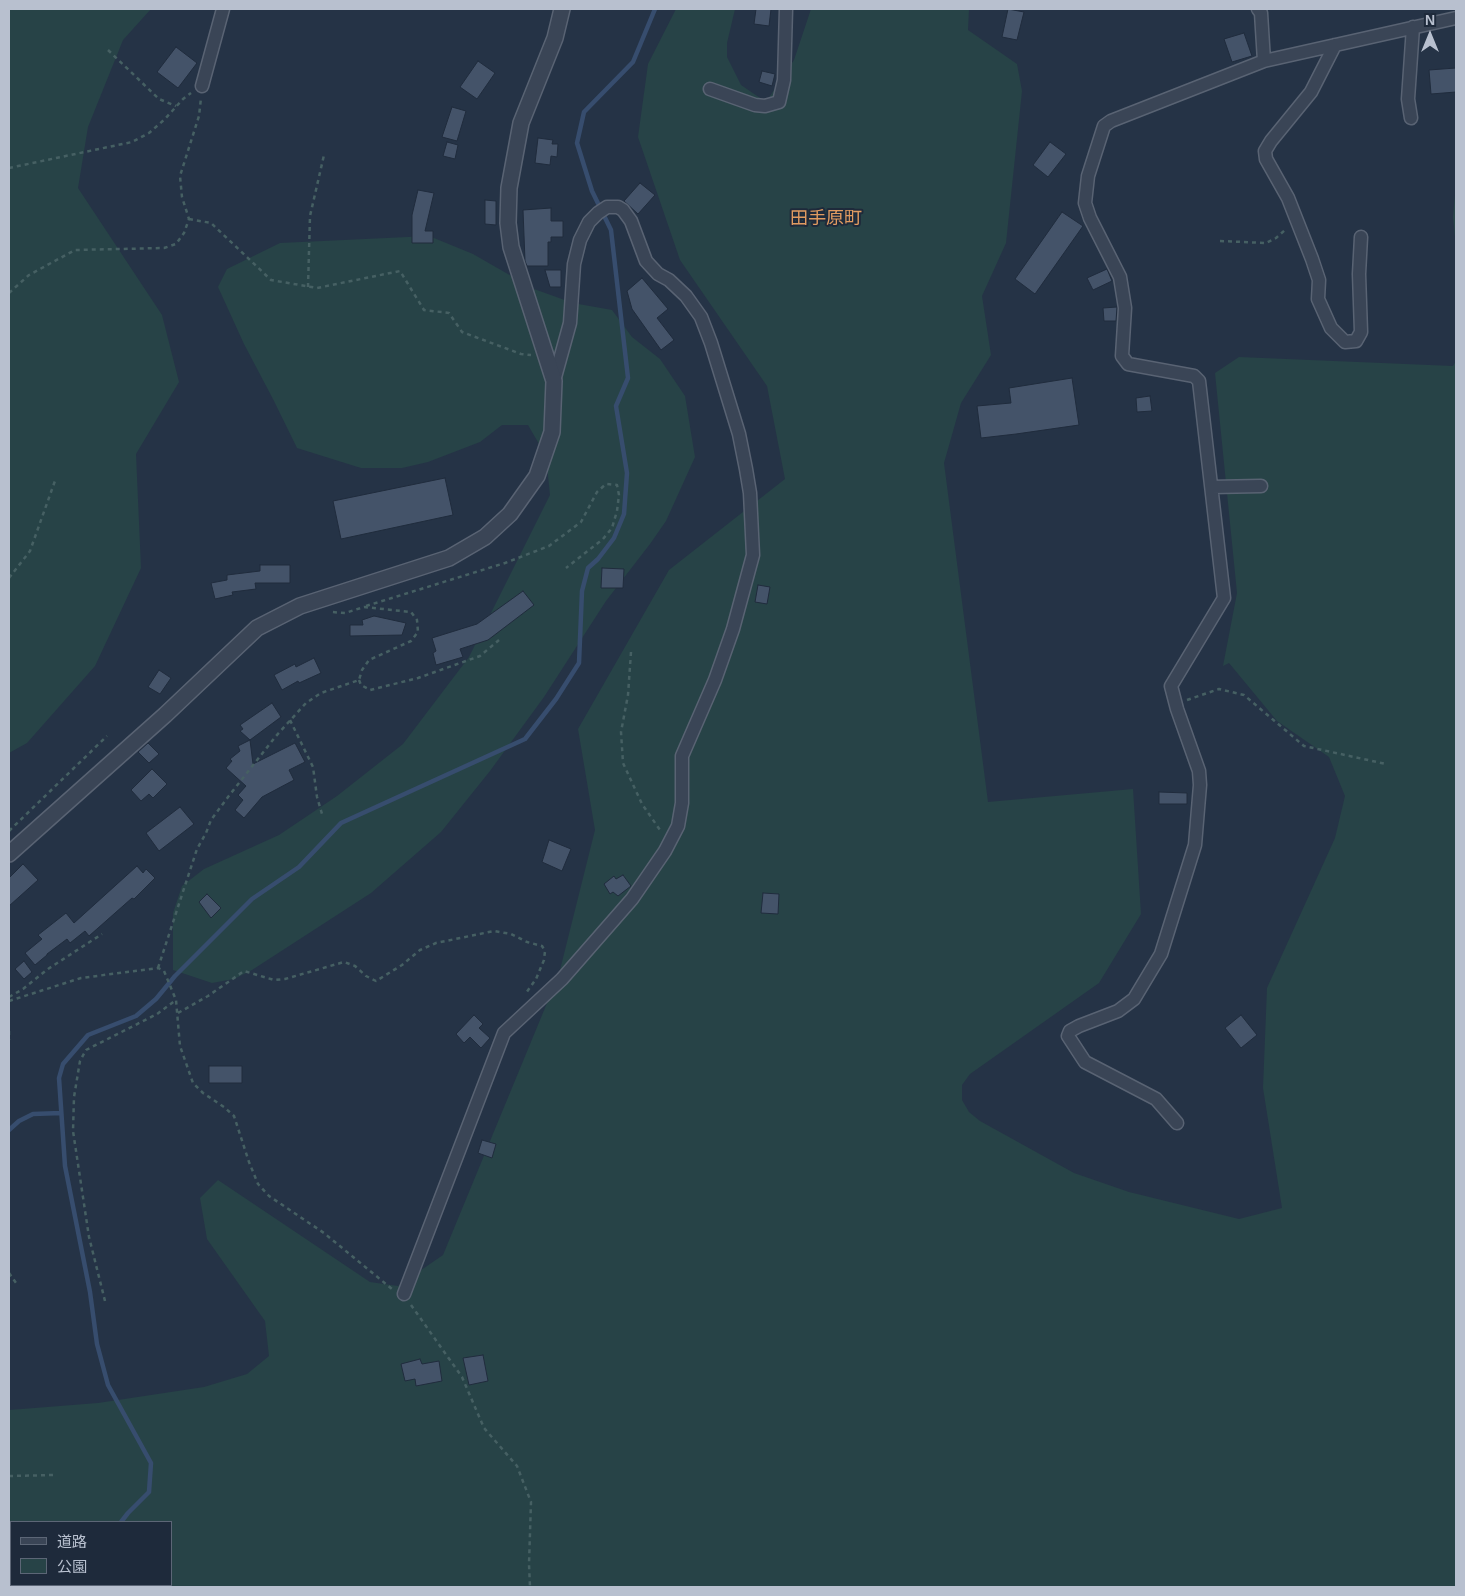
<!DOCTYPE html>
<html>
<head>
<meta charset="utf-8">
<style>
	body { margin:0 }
	#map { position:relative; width:1465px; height:1596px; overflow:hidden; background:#253346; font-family:Helvetica,"Noto Sans JP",sans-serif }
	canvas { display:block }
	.frame { position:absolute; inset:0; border:10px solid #b8c0cf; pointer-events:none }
	.legend { position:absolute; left:10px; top:1521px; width:162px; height:65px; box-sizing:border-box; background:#1e2a3b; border:1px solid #5c6676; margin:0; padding:6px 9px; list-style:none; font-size:15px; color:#b8c0cf }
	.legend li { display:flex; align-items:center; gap:10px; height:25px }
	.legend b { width:25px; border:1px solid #5c6676 }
	.north { position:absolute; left:1405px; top:10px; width:50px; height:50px; -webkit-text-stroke:4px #1e2a3b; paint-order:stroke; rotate:0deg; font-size:14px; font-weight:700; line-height:20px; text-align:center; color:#b8c0cf }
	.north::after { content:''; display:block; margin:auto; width:18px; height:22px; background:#b8c0cf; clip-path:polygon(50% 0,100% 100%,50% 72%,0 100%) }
</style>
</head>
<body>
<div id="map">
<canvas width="1465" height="1596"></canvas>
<div class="frame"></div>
<ul class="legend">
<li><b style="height:6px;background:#3a4556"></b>道路</li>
<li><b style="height:14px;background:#274347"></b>公園</li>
</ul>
<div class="north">N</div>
</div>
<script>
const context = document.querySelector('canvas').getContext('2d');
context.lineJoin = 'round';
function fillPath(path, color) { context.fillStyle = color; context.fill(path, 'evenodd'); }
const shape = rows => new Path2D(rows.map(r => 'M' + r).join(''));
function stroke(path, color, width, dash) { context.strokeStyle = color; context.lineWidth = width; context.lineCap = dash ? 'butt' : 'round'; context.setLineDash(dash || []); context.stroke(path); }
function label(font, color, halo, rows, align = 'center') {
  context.font = font + ' Helvetica,"Noto Sans JP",sans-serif'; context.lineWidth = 4; context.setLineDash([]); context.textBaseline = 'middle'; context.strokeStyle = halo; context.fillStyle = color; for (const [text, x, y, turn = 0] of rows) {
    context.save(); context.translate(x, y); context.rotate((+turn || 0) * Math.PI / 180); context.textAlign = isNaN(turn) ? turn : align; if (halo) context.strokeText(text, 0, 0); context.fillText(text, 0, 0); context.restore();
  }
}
fillPath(shape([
	[9,9,151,9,123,40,88,127,78,188,162,315,179,382,136,454,141,568,95,666,27,743,9,753],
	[676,9,735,9,727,43,727,57,741,85,766,102,794,60,811,9,969,9,968,30,1017,64,1022,91,1006,243,982,296,991,355,961,403,944,463,988,802,1133,789,1141,914,1099,983,970,1074,962,1085,962,1100,969,1112,980,1121,1074,1173,1129,1192,1239,1219,1282,1208,1263,1088,1267,988,1335,838,1345,796,1329,757,1277,721,1229,663,1223,666,1237,593,1215,373,1239,357,1453,366,1456,361,1456,1587,9,1587,9,1410,98,1403,204,1387,247,1374,269,1356,265,1321,207,1239,200,1198,218,1180,370,1282,398,1286,443,1255,559,974,595,830,578,729,669,570,785,479,767,386,680,260,638,137,648,64],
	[11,1522,171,1522,171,1585,11,1585],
	[1456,184,1456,247,1453,217],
	[429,236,473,254,534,289,573,303,612,310,632,337,660,359,685,396,695,457,666,521,650,544,606,601,544,697,490,771,441,832,371,893,252,970,234,979,212,983,173,970,173,913,182,886,204,869,279,835,337,796,403,744,469,657,550,495,546,456,528,425,502,425,480,442,428,462,402,468,361,468,297,448,274,401,244,344,218,287,227,269,280,243]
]), '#274347');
stroke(shape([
	[9,1130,19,1121,33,1114,61,1113],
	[121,1522,128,1513,149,1492,151,1463,108,1385,97,1344,90,1292,65,1166,59,1078,63,1064,88,1035,136,1016,156,999,175,976,252,899,299,867,341,823,525,739,556,699,579,663,582,591,588,568,598,559,614,538,624,514,627,473,616,406,628,378,611,230,592,191,577,143,584,112,633,62,655,9],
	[81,1587,82,1585]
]), '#374d6e', 4.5);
const building = shape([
	[756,9,771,9,769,26,754,24,756,9],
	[1008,9,1024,12,1017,40,1002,37,1008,9],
	[1244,33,1252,56,1232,62,1224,39,1244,33],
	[176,47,197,63,178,88,157,72,176,47],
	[478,61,495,73,477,99,460,87,478,61],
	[1456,68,1456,92,1431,94,1429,70,1456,68],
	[762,71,775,74,772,86,759,82,762,71],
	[452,107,466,111,457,141,442,137,452,107],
	[538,138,553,140,552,144,558,144,557,157,551,156,550,165,535,163,538,138],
	[447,142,458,145,455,159,443,156,447,142],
	[1050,142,1066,154,1048,177,1033,165,1050,142],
	[640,183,655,195,638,214,624,201,640,183],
	[418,190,434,193,425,231,433,231,433,243,412,243,412,215,418,190],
	[485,200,496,201,496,225,485,224,485,200],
	[551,208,551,221,563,221,563,237,551,237,551,242,548,242,548,266,527,266,525,261,523,210,551,208],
	[1062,212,1083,226,1035,294,1015,279,1062,212],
	[1107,269,1112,281,1093,290,1087,278,1107,269],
	[545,270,561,270,561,287,550,287,545,270],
	[642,278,668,309,657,318,674,340,661,350,632,309,627,291,642,278],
	[1117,307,1116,321,1104,321,1103,308,1117,307],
	[1072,378,1079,425,1016,434,981,438,977,406,1011,403,1009,388,1072,378],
	[1150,396,1152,411,1137,412,1136,398,1150,396],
	[445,478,453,515,341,539,333,501,445,478],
	[260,565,290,565,290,583,255,583,256,589,232,592,233,595,215,599,211,583,227,580,227,575,260,571,260,565],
	[602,568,624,569,623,588,601,588,602,568],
	[758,585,770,587,767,604,755,602,758,585],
	[523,591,534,605,488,640,460,649,463,657,436,665,433,653,436,651,432,638,477,624,523,591],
	[374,616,406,623,402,635,350,636,350,625,363,625,362,620,374,616],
	[314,658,321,673,299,683,298,681,282,690,274,675,295,664,296,667,314,658],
	[159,670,171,678,160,694,148,687,159,670],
	[272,703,281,717,250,740,240,731,243,729,240,725,272,703],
	[250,740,253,764,295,743,305,762,289,770,294,780,262,797,244,818,235,810,243,800,238,795,246,786,226,768,232,761,230,759,240,751,238,746,250,740],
	[148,743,159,754,149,763,138,752,148,743],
	[152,769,167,784,153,798,149,794,141,801,131,790,152,769],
	[1159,792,1187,793,1187,804,1159,804,1159,792],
	[180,807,194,824,159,851,146,833,180,807],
	[549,840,571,849,562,871,542,862,549,840],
	[23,864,38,880,9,906,9,878,23,864],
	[137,866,143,873,146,869,155,878,134,899,132,898,89,936,85,931,70,943,67,939,47,954,47,955,35,965,25,953,42,939,38,935,66,913,74,923,137,866],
	[623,875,631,886,618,896,613,892,610,894,604,884,614,876,616,879,623,875],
	[763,893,779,894,778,914,761,913,763,893],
	[207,894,221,908,211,918,199,902,207,894],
	[24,961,32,972,24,979,15,969,24,961],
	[474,1015,483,1024,479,1028,490,1038,481,1048,470,1037,464,1043,456,1034,474,1015],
	[1241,1015,1257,1035,1241,1048,1225,1028,1241,1015],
	[209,1066,242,1066,242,1083,209,1083,209,1066],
	[482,1140,496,1144,492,1158,478,1153,482,1140],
	[483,1355,488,1381,469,1385,463,1358,483,1355],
	[420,1359,422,1364,439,1361,442,1381,416,1386,415,1379,405,1381,401,1364,420,1359]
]);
fillPath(building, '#445369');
stroke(building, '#202c3d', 1);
const minor = shape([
	[1258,9,1261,13,1264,61],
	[1335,45,1311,92,1271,141,1265,151,1266,159,1288,198,1312,259,1319,280,1318,299,1331,328,1345,342,1356,341,1361,332,1359,274,1361,237],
	[202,86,223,9],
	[710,89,755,105,765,106,779,102,784,80,786,9],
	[1411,118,1408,99,1413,27],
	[1212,487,1261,486],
	[1177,1123,1156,1099,1085,1062,1068,1036,1070,1031,1079,1026,1118,1011,1134,999,1161,954,1195,845,1200,785,1199,771,1177,709,1171,686,1224,598,1199,381,1194,376,1128,364,1122,356,1125,308,1120,277,1090,218,1085,203,1088,176,1104,126,1111,121,1264,61,1456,18],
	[404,1294,504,1033,562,979,632,899,665,851,678,826,682,803,682,756,715,680,733,629,753,555,750,493,746,469,739,434,711,343,701,317,686,296,669,280,658,274,646,261,631,221,623,210,618,207,607,207,598,213,589,222,580,240,574,264,570,323,554,381]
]);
const tertiary = shape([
	[9,854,165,715,257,628,300,606,449,558,485,537,510,514,537,476,552,432,554,381,511,247,508,223,509,188,521,123,555,38,562,9]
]);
stroke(minor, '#596373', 15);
stroke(tertiary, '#596373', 18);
stroke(shape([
	[108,50,159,99,176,106],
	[9,168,132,142,149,133,165,119,183,99,191,93],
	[189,219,211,223,271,280,317,288,400,271,424,310,449,313,462,332,521,354,531,355],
	[1220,241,1266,243,1276,238,1285,230],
	[308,287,310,216,324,155],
	[9,293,29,275,75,250,164,248,176,244,184,233,189,219,182,197,180,176,199,116,201,98],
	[9,578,30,551,56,478],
	[366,606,505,563,549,546,581,522,597,492,606,484,617,485,619,495,617,511,612,528,603,539,566,568],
	[631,652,628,695,621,732,623,763,642,804,660,830],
	[359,680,361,685,370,690,418,678,480,656,499,640],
	[1187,700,1219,689,1244,695,1304,746,1386,764],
	[290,720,313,767,317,797,322,814],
	[9,831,107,736],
	[158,968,197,849,206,833,211,820,228,797,276,736,306,703,321,693,359,680,362,670,369,660,411,641,418,632,417,620,411,612,364,607,345,613,332,612],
	[9,997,23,989,48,969,102,934],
	[9,1001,81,978,158,968,164,971,176,1000,180,1046,193,1083,203,1093,224,1107,234,1116,249,1162,258,1184,269,1196,324,1233,392,1289],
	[178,1013,208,996,244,971,274,980,285,979,344,962,355,966,366,976,376,981,402,965,420,950,436,943,494,931,511,934,527,942,542,946,545,951,544,960,536,979,526,993],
	[9,1031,9,1040],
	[9,1273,16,1283],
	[105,1301,89,1237,73,1131,74,1097,80,1061,86,1050,157,1014,176,1000],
	[411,1305,462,1377,484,1428,517,1466,531,1502,529,1564,530,1587],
	[9,1476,54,1475]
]), '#466063', 2.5, [4, 4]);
stroke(minor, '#3a4556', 12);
stroke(tertiary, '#3a4556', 15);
label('18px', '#e09b61', '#1e2a3b', [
	["田手原町",826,219]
]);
</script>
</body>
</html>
